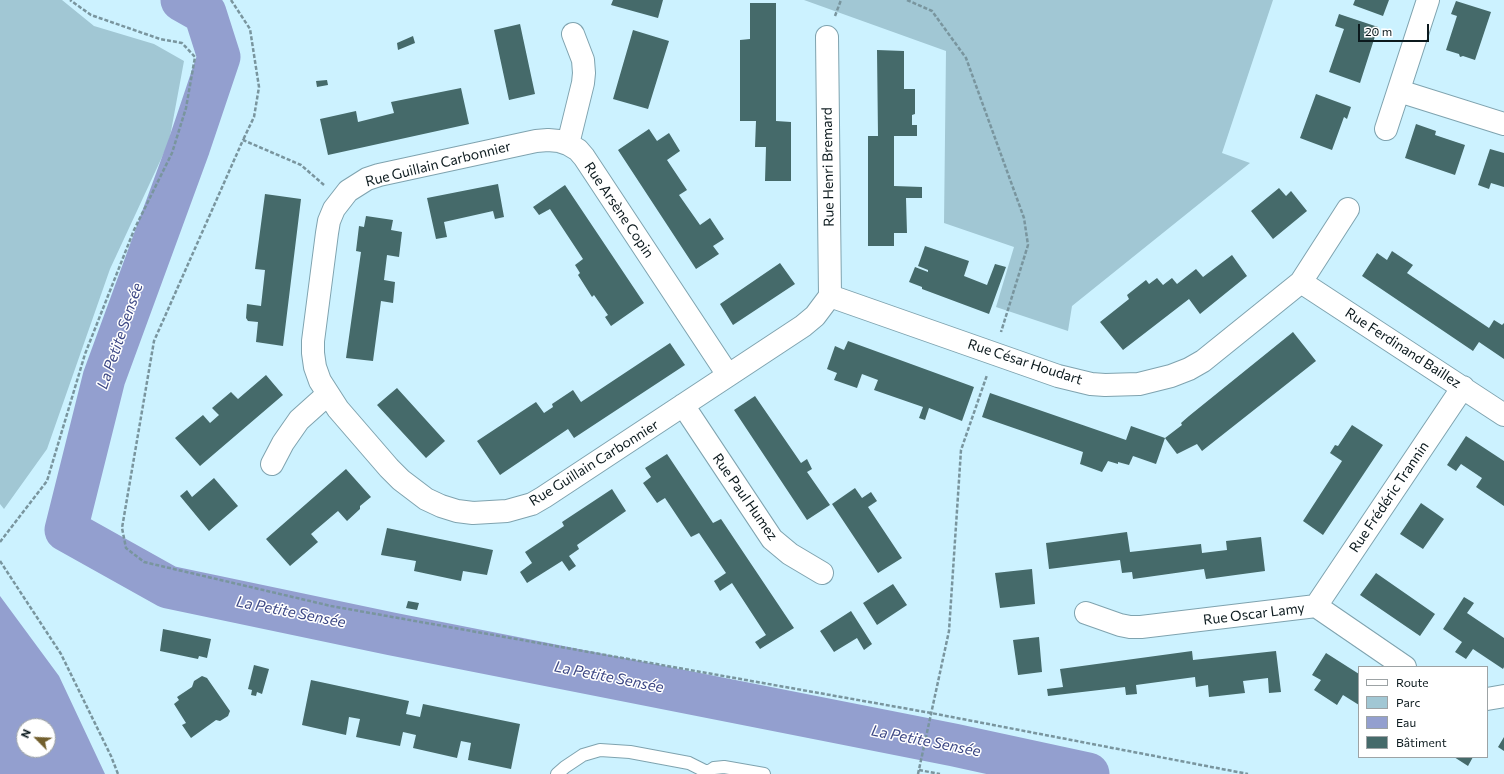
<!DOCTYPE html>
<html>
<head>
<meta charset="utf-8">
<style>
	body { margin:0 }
	#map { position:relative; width:1504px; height:774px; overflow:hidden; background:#ccf2ff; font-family:Commissioner,sans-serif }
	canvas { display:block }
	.legend { position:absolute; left:1358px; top:666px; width:130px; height:92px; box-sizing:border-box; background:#fff; border:1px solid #9da3a5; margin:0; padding:5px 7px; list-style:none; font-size:12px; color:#0b191d }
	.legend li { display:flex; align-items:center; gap:8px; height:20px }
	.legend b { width:20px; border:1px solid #9da3a5 }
	.north { position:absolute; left:16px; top:718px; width:40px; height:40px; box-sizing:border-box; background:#fff; border:1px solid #9da3a5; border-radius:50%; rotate:294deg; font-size:11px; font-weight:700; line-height:16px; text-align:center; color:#0b191d }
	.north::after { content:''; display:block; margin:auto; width:14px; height:18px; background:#725f2d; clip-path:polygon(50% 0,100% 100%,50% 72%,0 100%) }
	.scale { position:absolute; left:1358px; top:24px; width:71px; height:18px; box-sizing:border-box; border:2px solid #0b191d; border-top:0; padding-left:5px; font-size:12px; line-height:14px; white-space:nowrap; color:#0b191d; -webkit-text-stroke:3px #fff; paint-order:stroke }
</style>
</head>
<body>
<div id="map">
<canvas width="1504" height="774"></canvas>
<ul class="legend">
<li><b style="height:5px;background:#fff"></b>Route</li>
<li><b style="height:11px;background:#a1c7d4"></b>Parc</li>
<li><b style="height:11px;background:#939fcf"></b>Eau</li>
<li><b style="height:11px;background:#456a6a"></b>Bâtiment</li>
</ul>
<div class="north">N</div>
<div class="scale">20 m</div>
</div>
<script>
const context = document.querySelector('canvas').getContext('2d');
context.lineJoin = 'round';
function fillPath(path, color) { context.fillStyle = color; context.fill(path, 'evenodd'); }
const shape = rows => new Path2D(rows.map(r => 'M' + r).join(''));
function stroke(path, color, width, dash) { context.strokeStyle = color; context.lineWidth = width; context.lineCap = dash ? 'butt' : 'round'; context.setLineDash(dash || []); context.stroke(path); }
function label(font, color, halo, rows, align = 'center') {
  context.font = font + ' Commissioner,sans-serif'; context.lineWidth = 3; context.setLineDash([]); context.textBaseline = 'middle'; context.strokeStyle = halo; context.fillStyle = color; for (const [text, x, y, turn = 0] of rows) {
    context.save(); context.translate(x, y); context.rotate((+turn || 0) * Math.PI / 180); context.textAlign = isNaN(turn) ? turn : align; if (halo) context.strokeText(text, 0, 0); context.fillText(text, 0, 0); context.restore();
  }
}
fillPath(shape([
	[0,0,62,0,94,26,154,44,184,61,169,142,110,269,47,449,4,509,0,504],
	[804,0,1273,0,1222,153,1250,163,1072,306,1068,331,996,307,1014,247,944,223,946,51]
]), '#a1c7d4');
fillPath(shape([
	[0,596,59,676,105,774,0,774],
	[24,726,48,726,48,750,24,750]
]), '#939fcf');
stroke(shape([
	[182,0,205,13,219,57,189,146,104,378,66,530,168,587,392,634,954,745,1088,774]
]), '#939fcf', 43);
fillPath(shape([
	[613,0,663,0,658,18,611,5],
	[1355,0,1389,0,1383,16,1353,5],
	[1456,1,1491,12,1475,60,1463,56,1460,57,1459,54,1446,50,1457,16,1451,14],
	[750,3,776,3,776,121,791,122,791,181,765,181,766,147,755,147,756,121,740,121,740,40,750,39],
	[1339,14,1378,27,1360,83,1329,72,1344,29,1335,26],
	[520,24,535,94,509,100,494,30],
	[633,30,669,41,648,109,613,99],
	[413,36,415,43,398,50,397,43],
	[877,50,904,51,904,89,915,89,915,114,912,115,912,125,917,125,917,136,894,136,894,186,922,187,922,198,906,198,907,233,894,233,894,246,868,246,868,136,878,136],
	[327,80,328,85,317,87,316,81],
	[461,88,469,124,328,155,320,119,356,111,358,122,394,113,391,102],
	[1316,94,1351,107,1347,119,1344,117,1332,150,1300,138],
	[1416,124,1436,131,1435,135,1465,145,1455,175,1405,158],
	[649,129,657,141,669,133,680,151,667,160,687,190,679,195,700,225,710,218,724,239,713,246,719,254,696,269,618,150],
	[1490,149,1504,153,1504,187,1491,183,1489,189,1478,185],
	[498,184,504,217,495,219,493,211,444,222,447,237,436,239,427,198],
	[565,185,644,303,611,326,605,317,608,315,594,295,592,297,578,275,580,273,575,265,583,259,550,209,539,215,533,207],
	[1279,188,1286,196,1291,191,1307,211,1273,239,1251,211],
	[265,194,301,199,283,346,256,342,258,322,248,321,246,318,247,304,261,306,265,270,255,269],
	[366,216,393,220,391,230,402,232,399,257,387,255,384,280,395,282,393,303,381,301,373,361,346,358,361,252,356,251,359,226,364,227],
	[925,246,969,261,964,276,987,285,995,264,1006,267,989,314,922,289,922,287,909,282,915,267,928,272,928,270,918,266],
	[1392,251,1413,265,1407,273,1489,328,1494,320,1502,325,1504,323,1504,359,1479,342,1473,351,1362,276,1377,253,1387,260],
	[1232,255,1247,276,1200,314,1189,299,1123,350,1100,322,1129,299,1127,295,1146,280,1149,284,1157,278,1163,285,1172,278,1177,284,1196,269,1203,277],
	[780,263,795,284,733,325,720,304],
	[1293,332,1316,361,1202,451,1197,444,1177,454,1165,438,1156,464,1133,456,1129,465,1118,462,1118,464,1108,461,1102,472,1080,464,1083,452,982,417,990,393,1126,440,1131,426,1165,438,1182,425,1181,423,1189,416],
	[848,341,974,387,962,421,929,408,925,420,919,418,923,407,874,390,878,380,862,374,857,388,834,380,837,373,827,369,835,346,844,350],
	[670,343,685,365,574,438,568,429,500,475,477,441,536,402,544,413,553,407,552,404,573,390,581,402],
	[266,375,283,395,200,466,175,438,203,415,210,423,219,415,212,408,231,392,238,399],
	[397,388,445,441,426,458,377,405],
	[755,396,801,463,807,459,812,469,807,472,830,505,807,520,734,410],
	[1352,425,1383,445,1323,535,1303,521,1342,461,1330,453,1335,445,1338,446],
	[1466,436,1504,461,1504,506,1476,487,1482,478,1461,464,1456,471,1447,465],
	[667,454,713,523,721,519,794,628,760,649,755,642,766,635,732,583,720,591,714,581,726,573,699,533,691,537,665,498,657,503,643,483,651,477,645,468],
	[346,469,371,497,360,506,360,509,347,521,338,511,311,534,318,542,290,566,266,539],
	[214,478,238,506,209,531,180,496,187,490,192,497],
	[855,488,862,498,871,492,877,501,868,507,902,558,878,573,832,504],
	[612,489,626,511,577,545,579,549,569,556,576,566,569,571,562,561,527,583,520,572,532,563,525,552,564,526,562,522],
	[1421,503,1444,519,1423,549,1400,534],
	[387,528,493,550,487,575,463,571,461,581,414,571,416,561,381,555],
	[1127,532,1130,552,1201,544,1202,553,1227,550,1226,541,1261,537,1265,571,1206,579,1204,569,1133,579,1132,572,1122,573,1120,560,1049,569,1046,543],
	[1032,569,1035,604,1000,608,995,573],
	[1376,573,1435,614,1420,636,1360,595],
	[893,584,907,605,877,625,863,603],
	[1464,597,1474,603,1467,613,1504,638,1504,667,1503,669,1473,649,1466,659,1455,652,1462,642,1443,629],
	[408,601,419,603,417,610,406,608],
	[851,611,872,644,864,650,857,638,834,652,820,631],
	[163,629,211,639,207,658,199,656,198,659,160,651],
	[1039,637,1042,672,1018,675,1013,640],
	[1192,651,1193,660,1276,651,1281,692,1269,693,1268,678,1243,681,1245,693,1209,697,1208,685,1196,687,1195,677,1136,685,1137,694,1126,695,1125,687,1048,696,1047,689,1063,687,1060,669],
	[1326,653,1359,674,1359,705,1343,695,1337,705,1314,690,1321,680,1312,675],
	[254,665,269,669,262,694,257,692,256,696,251,695,252,690,248,689],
	[202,676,207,678,230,711,228,716,220,721,216,720,191,738,182,725,186,723,174,704,179,700,177,697,192,687,194,681],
	[311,680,409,701,406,714,420,717,423,704,520,724,511,769,468,760,471,743,461,741,457,758,413,748,416,735,403,732,400,746,356,737,360,719,349,717,346,735,302,725],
	[1504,737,1504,751,1498,747],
	[1454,757,1473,757,1468,766]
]), '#456a6a');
const service = shape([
	[557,774,565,767,583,755,600,750,630,752,689,763,707,772],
	[705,774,714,768,724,767,764,774]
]);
const minor = shape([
	[573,34,583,60,584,73,583,83,568,144,578,150,584,157,728,375],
	[827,37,830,296],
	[1399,91,1504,124],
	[1386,129,1428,0],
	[568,144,559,141,548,140,536,141,379,175,367,179,348,191,334,209,329,221,327,233,313,341,313,353,315,367,320,381,338,409,389,468,401,480,426,499,441,506,457,511,473,513,507,511,532,504,544,497,803,326,815,316,830,296],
	[1301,282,1504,415],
	[830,296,1058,376,1091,384,1105,385,1139,384,1171,376,1189,369,1203,361,1301,282,1348,209],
	[683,405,772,539,790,554,822,573],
	[272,464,283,443,299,420,328,394],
	[1316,606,1463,387],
	[1086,613,1120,625,1130,627,1141,627,1316,606,1405,667],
	[1487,699,1504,696]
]);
stroke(service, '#7fa3af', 14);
stroke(minor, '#7fa3af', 24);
stroke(shape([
	[231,0,250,29,259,87,254,117,243,140],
	[907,0,932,11,966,58,1024,218,1028,245,1001,332],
	[835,16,841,0],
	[324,185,301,165,243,140,154,341,122,528,126,548,144,562,331,606,931,713,1248,774],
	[0,542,47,481,85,354,134,230,172,153,186,108,195,57,182,43,160,39,91,15,70,0],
	[0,561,61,654,111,756,118,774],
	[919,770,940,774],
	[918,774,949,631,961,450,987,375]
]), '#79959e', 2.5, [4, 2]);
stroke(service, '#fff', 12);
stroke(minor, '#fff', 22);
label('14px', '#0b191d', '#fff', [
	["Rue Guillain Carbonnier",438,164,-14],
	["Rue Henri Bremard",828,167,-91],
	["Rue Arsène Copin",619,210,56],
	["Rue Ferdinand Baillez",1403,348,33],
	["Rue César Houdart",1025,362,18],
	["Rue Guillain Carbonnier",594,463,-32],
	["Rue Paul Humez",745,497,55],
	["Rue Frédéric Trannin",1389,497,-56],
	["Rue Oscar Lamy",1254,614,-7]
]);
label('italic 15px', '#3d4885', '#fff', [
	["La Petite Sensée",120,336,-71],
	["La Petite Sensée",291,612,11],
	["La Petite Sensée",609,677,11],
	["La Petite Sensée",926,741,11]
]);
</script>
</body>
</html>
